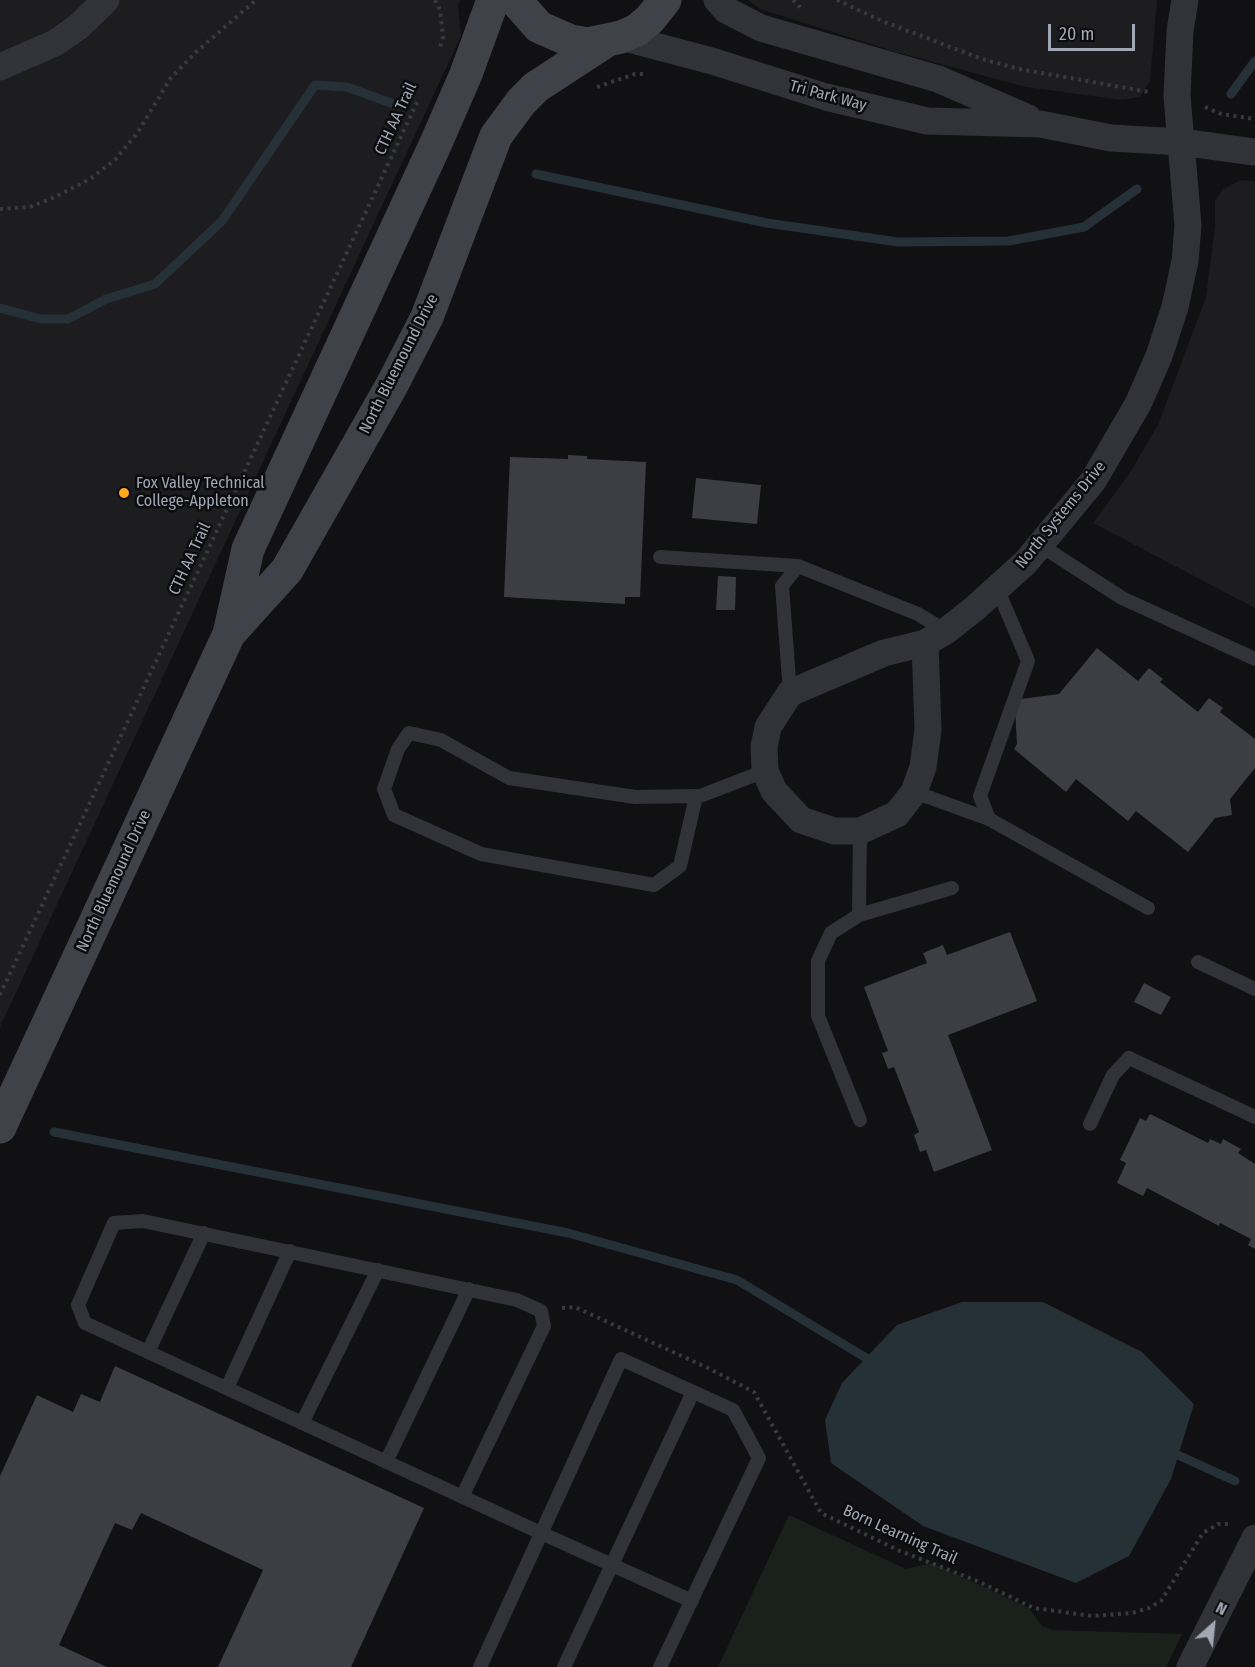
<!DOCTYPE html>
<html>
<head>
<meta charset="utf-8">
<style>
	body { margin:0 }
	#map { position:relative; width:1255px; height:1667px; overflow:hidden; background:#111113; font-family:"Fira Sans Condensed",sans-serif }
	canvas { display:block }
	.north { position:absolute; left:1183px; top:1595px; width:60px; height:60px; -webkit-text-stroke:4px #0c0c0e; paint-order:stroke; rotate:27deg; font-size:16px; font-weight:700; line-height:24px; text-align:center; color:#a1a8b5 }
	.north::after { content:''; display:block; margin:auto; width:21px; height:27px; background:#a1a8b5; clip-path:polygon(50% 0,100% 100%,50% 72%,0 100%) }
	.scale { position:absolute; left:1048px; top:24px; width:87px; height:27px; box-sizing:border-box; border:3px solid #a1a8b5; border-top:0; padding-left:8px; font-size:18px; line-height:21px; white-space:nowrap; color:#a1a8b5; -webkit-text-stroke:4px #0c0c0e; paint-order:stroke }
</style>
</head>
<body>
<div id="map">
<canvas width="1255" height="1667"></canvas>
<div class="north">N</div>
<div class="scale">20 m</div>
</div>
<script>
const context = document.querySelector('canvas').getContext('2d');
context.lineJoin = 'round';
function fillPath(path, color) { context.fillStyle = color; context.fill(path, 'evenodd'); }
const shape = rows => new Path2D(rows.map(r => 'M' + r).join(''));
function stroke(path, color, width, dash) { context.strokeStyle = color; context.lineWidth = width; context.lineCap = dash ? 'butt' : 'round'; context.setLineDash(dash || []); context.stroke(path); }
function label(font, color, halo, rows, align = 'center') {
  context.font = font + ' "Fira Sans Condensed",sans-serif'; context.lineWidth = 5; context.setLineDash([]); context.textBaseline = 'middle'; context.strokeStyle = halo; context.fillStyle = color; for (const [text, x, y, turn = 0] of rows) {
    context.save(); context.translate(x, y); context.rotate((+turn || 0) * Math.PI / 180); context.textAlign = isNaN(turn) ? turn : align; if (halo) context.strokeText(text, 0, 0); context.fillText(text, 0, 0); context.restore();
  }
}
fillPath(shape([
	[0,0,460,0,458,5,461,36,0,1027],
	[748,0,1157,0,1150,81,1140,97,1122,100,1026,87,896,52,760,9],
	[1241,180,1255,181,1255,608,1093,523,1129,474,1158,425,1206,297,1215,226,1215,201,1223,189]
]), '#1d1d20');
fillPath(shape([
	[789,1515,906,1569,932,1563,1029,1608,1042,1626,1053,1630,1182,1634,1166,1667,718,1667]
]), '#19211a');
fillPath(shape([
	[962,1302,1043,1302,1142,1352,1194,1404,1171,1479,1129,1556,1076,1583,923,1526,831,1463,825,1420,842,1383,897,1325]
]), '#263137');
stroke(shape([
	[1231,94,1255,61],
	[536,174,767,223,898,242,1009,241,1084,227,1137,189],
	[0,308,41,319,68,319,106,299,155,284,222,221,315,85,347,87,391,103],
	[54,1132,568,1233,737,1280,876,1364],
	[1169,1451,1235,1481]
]), '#263137', 9);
fillPath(shape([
	[568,455,587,456,587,459,646,462,640,597,625,597,625,604,504,597,510,457,568,459],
	[696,478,761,485,757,524,692,518],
	[718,576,736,577,735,610,716,610],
	[1097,648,1138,681,1149,668,1163,679,1160,682,1198,712,1209,698,1223,708,1220,712,1255,739,1255,768,1230,799,1232,815,1215,818,1188,852,1136,811,1128,821,1076,779,1066,792,1014,749,1017,744,1015,707,1021,699,1059,694],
	[1010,932,1037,1001,948,1035,992,1150,934,1172,926,1150,920,1152,914,1135,919,1132,894,1067,888,1069,882,1053,888,1051,864,987,927,963,923,953,943,945,947,955],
	[1144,983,1171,997,1161,1015,1134,1002],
	[1150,1114,1208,1143,1210,1139,1221,1144,1223,1139,1241,1149,1238,1153,1255,1164,1255,1249,1248,1245,1251,1239,1220,1223,1219,1226,1147,1188,1143,1196,1117,1183,1126,1163,1120,1160,1140,1118,1146,1121],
	[115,1366,424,1508,351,1667,218,1667,263,1570,141,1513,132,1530,115,1523,59,1645,107,1667,0,1667,0,1476,37,1395,73,1412,81,1394,100,1402]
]), '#3d3e43');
stroke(shape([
	[435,0,440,10,443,37,440,47],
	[793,0,803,10],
	[837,0,882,21,982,59,1019,69,1149,92],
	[597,87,635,74,644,74],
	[1205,107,1221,114,1255,119],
	[0,209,30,207,55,197,90,179,115,160,138,132,170,79,195,53,256,0],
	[0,995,419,98],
	[562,1308,575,1307,708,1368,754,1392,821,1513,900,1551,975,1580,1034,1608,1092,1616,1132,1613,1149,1608,1161,1601,1203,1533,1218,1524,1230,1524]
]), '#383a3f', 4, [3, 4.5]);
stroke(shape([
	[1040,545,1122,598,1255,659],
	[660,557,798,566],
	[997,588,1028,661,980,796,989,819,1148,908],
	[790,693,782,586,798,566,918,614,946,631],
	[914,792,989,819],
	[696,796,680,866,654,885,481,854,394,815,384,789,398,749,409,733,441,740,509,778,635,797,696,796,700,796,765,771],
	[859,915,952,888],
	[1198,962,1255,989],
	[860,1120,818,1016,818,961,831,933,859,915,860,831],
	[1090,1124,1113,1075,1129,1058,1255,1117],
	[148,1352,204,1233],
	[227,1388,290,1251],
	[302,1423,378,1270],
	[386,1462,469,1289],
	[462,1497,544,1326,541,1311,517,1300,143,1221,114,1223,78,1305,85,1323,541,1533,692,1601],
	[480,1667,621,1359,733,1410,759,1458,660,1667],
	[564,1667,693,1392]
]), '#323338', 14);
stroke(shape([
	[717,0,726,10,761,28,938,79,1028,118],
	[621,37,712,61,826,97,927,121,1040,124,1111,138,1181,142,1255,152],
	[0,67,55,43,78,27,106,0],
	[925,643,928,730,923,767,914,792,897,814,860,831,834,831,801,820,774,791,765,771,764,747,768,727,790,693,884,653,925,643,946,631,974,609,1026,562,1093,481,1138,404,1159,356,1175,307,1185,261,1188,225,1177,96,1180,31,1185,0],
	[1190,1667,1255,1538]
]), '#323338', 27);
stroke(shape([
	[515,0,539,27,571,41,588,44,621,37,637,30,650,19,665,0],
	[230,633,287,570,392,385,427,317,496,136,521,102,536,87,605,42],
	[0,1127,229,634,248,549,436,143,466,74,493,0]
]), '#3f4248', 33);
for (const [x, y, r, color] of [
	[124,493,6,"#ffaa1d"]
]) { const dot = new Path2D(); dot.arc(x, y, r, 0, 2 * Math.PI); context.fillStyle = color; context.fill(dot); stroke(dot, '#0c0c0e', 2); }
label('16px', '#a1a8b5', '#0c0c0e', [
	["Tri Park Way",828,96,15],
	["CTH AA Trail",396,119,-65],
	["North Bluemound Drive",399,364,-63],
	["North Systems Drive",1061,515,-51],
	["CTH AA Trail",190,559,-65],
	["North Bluemound Drive",114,881,-65],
	["Born Learning Trail",900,1535,24]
]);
label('16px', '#a1a8b5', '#0c0c0e', [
	["Fox Valley Technical",136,484],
	["College-Appleton",136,502]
], 'left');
</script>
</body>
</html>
